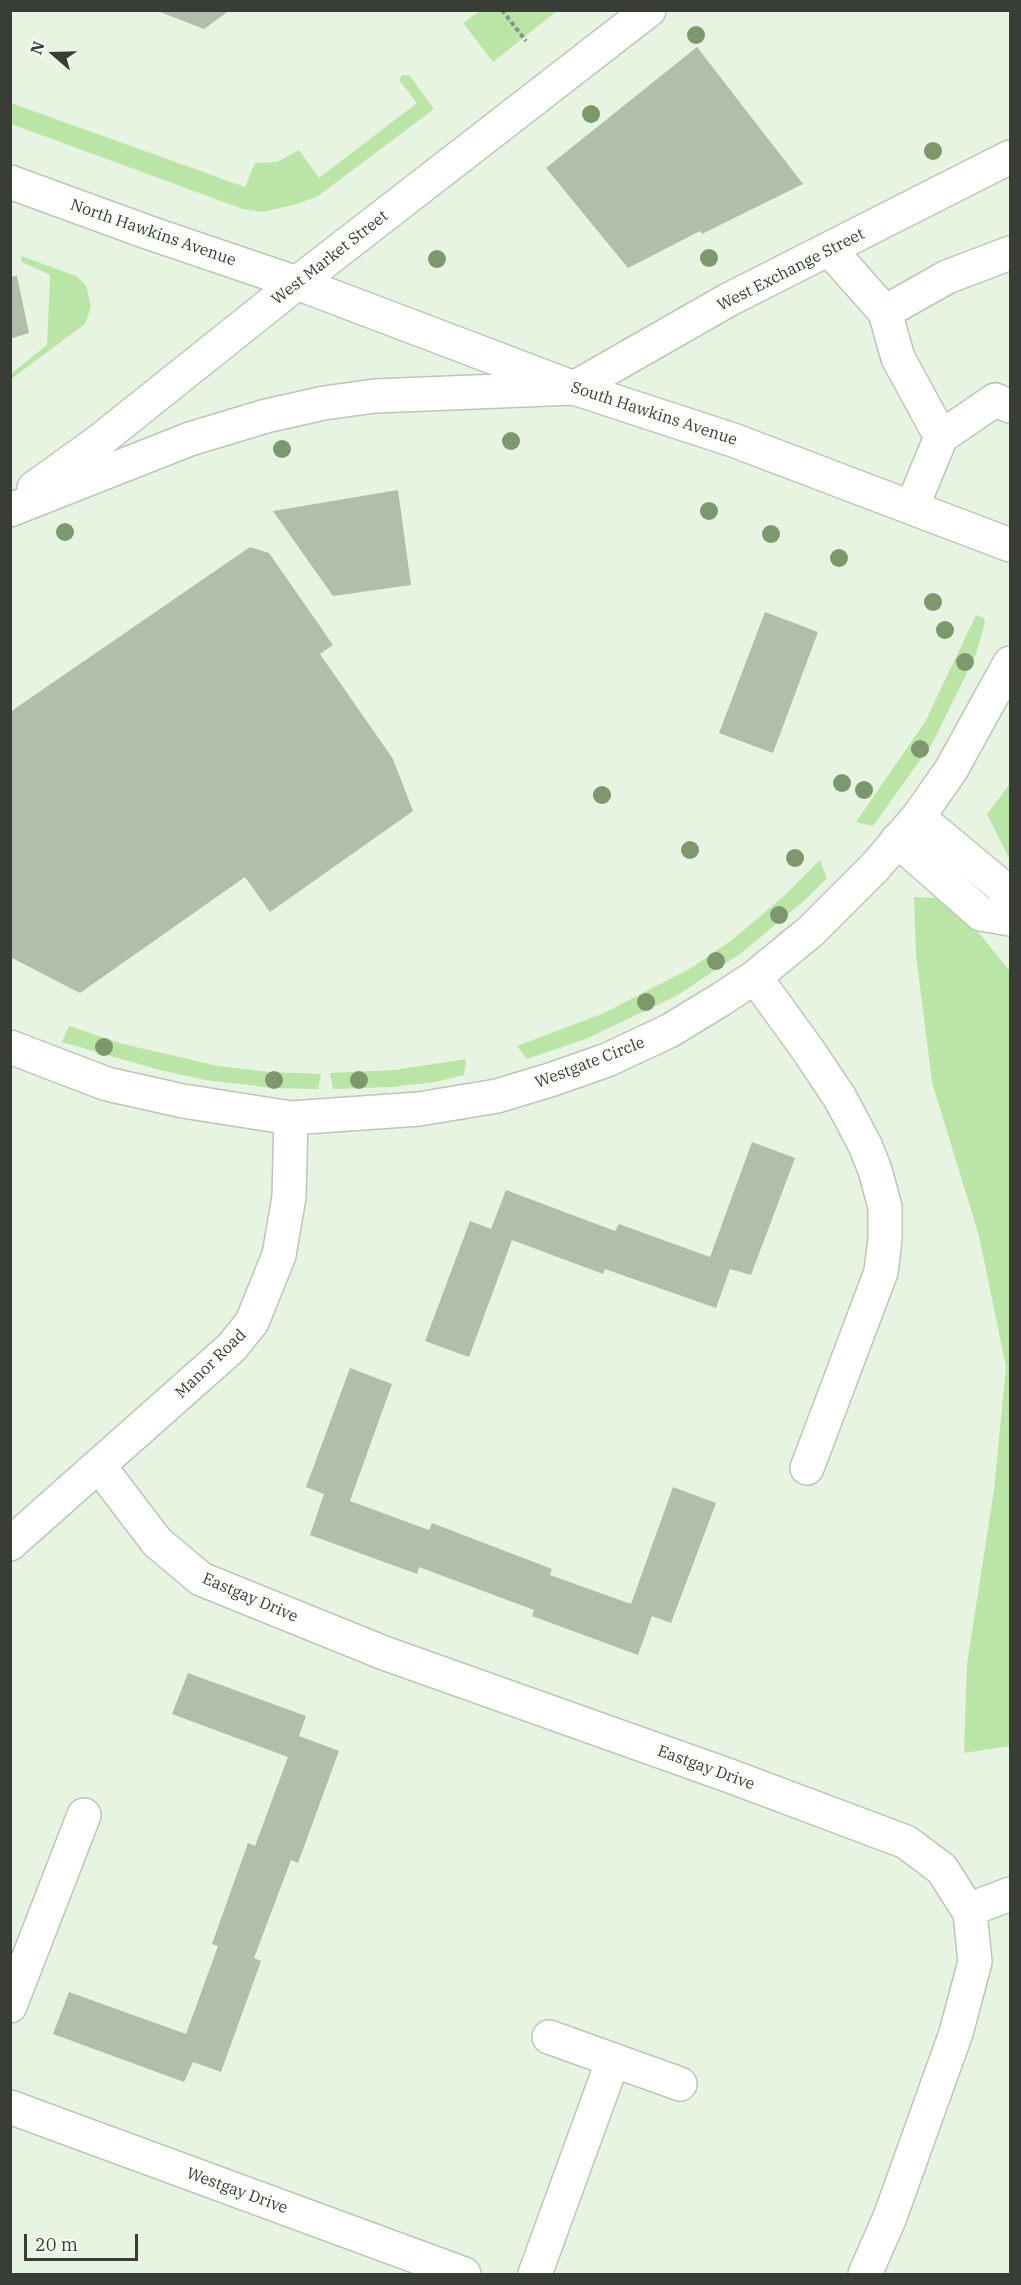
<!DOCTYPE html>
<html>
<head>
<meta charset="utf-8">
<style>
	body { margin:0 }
	#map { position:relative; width:1021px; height:2285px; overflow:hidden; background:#e7f4e2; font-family:"IBM Plex Serif",serif }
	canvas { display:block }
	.frame { position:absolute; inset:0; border:12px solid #383d36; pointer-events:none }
	.north { position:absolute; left:24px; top:24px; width:60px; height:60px; -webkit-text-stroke:4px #f9fff7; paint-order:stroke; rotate:290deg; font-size:16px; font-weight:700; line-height:24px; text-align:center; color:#383d36 }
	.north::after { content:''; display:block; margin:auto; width:21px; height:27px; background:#383d36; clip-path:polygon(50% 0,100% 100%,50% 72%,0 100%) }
	.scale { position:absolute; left:24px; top:2234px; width:114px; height:27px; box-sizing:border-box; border:3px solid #383d36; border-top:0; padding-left:8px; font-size:18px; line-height:21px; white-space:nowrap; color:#383d36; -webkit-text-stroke:4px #f9fff7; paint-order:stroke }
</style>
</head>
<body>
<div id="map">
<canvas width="1021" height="2285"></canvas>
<div class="frame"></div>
<div class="north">N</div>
<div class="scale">20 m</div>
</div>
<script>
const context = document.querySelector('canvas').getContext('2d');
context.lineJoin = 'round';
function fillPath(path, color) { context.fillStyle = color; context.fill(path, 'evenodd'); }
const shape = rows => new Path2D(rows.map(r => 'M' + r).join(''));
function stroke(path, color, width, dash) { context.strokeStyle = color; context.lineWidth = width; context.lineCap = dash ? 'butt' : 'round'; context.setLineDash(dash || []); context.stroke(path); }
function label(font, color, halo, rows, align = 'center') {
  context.font = font + ' "IBM Plex Serif",serif'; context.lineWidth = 5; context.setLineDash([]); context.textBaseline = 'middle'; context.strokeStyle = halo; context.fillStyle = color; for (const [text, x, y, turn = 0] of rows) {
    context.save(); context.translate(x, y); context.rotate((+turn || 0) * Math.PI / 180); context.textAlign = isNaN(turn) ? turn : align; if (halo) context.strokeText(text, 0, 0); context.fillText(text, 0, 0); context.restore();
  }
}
fillPath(shape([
	[480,11,480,10,557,11,493,62,463,23],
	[402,75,410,76,434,109,318,196,297,204,263,212,243,209,11,124,11,103,245,187,255,163,277,162,299,150,319,178,417,103,399,80],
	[21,256,76,276,86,285,91,307,85,324,11,379,11,374,47,345,50,275,22,262],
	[976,615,984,618,985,622,976,654,933,742,873,826,856,822,925,722],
	[1010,784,1010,860,987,814],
	[820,860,827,878,805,900,740,954,676,996,588,1038,527,1059,517,1046,602,1014,691,968,732,940,785,895],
	[914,897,951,899,1010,971,1010,1746,964,1753,967,1664,994,1490,1006,1367,979,1236,932,1082,916,955],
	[69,1026,123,1044,218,1066,269,1072,321,1074,318,1089,273,1088,205,1080,160,1070,62,1042],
	[466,1059,464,1075,435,1082,392,1087,333,1089,330,1073,394,1070]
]), '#bbe5a7');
fillPath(shape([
	[155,10,230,10,204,29],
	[697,47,803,184,702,234,700,231,628,268,546,168],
	[17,276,29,333,10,339,10,277],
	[398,490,411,585,333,596,273,511],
	[250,547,269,553,333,645,320,654,393,759,413,811,270,912,245,877,80,993,10,957,10,712],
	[765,612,818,632,773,753,719,733],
	[752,1142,795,1158,751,1275,730,1269,716,1308,605,1269,603,1274,512,1240,469,1357,425,1341,470,1221,491,1229,506,1190,615,1231,619,1224,710,1257],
	[350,1368,392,1384,350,1501,429,1530,432,1523,552,1569,550,1575,631,1604,673,1487,716,1503,671,1623,652,1616,638,1655,532,1616,534,1610,419,1567,417,1574,310,1535,324,1494,306,1487],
	[188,1673,306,1716,299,1736,339,1751,298,1863,291,1860,254,1958,261,1961,221,2072,193,2062,184,2082,53,2034,69,1992,186,2034,218,1946,212,1944,248,1843,255,1846,288,1757,172,1714]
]), '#b2beac');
const minor = shape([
	[10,182,147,232,297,283],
	[830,250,885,312],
	[941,437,898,358,885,312,947,277,1010,253],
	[912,507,941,437,995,400,1010,406],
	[918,817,1008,892,1010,900],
	[897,840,981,914,1010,919],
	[755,977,808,1050,840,1098,865,1145,875,1170,885,1207,885,1239,881,1272,807,1468],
	[10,1047,107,1084,183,1101,291,1118,419,1109,497,1096,550,1080,607,1060,669,1031,720,1000,755,977,811,931,875,867,918,817,951,770,1010,663],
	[99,1466,157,1542,201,1579,384,1653,730,1776,906,1842,942,1869,970,1913,975,1962,956,2033,890,2217,865,2274],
	[10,1544,232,1347,252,1322,279,1255,289,1197,291,1118],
	[968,1910,1010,1894],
	[10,2006,84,1815],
	[613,2060,680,2084],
	[10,2107,464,2274],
	[535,2274,613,2060,549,2037]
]);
const major = shape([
	[297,283,574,388,733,440,1010,545],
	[34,488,98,442,297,283,649,10],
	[10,510,190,439,266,416,324,403,375,396,574,388,728,300,1010,157]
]);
stroke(minor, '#bbc7b5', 36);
stroke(major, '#bbc7b5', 36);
stroke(shape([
	[502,10,526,41]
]), '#8a9386', 4, [4.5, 3]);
stroke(minor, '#fff', 33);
stroke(major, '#fff', 33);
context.fillStyle = '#7d986d';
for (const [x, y] of [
	[696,35],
	[591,114],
	[933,151],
	[709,258],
	[437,259],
	[511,441],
	[282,449],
	[709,511],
	[65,532],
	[771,534],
	[839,558],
	[933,602],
	[945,630],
	[965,662],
	[920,749],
	[842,783],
	[864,790],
	[602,795],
	[690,850],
	[795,858],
	[779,915],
	[716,961],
	[646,1002],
	[104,1047],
	[274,1080],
	[359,1080]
]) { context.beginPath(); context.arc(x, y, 9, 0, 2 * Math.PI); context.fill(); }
label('16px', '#383d36', '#f9fff7', [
	["North Hawkins Avenue",153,233,19],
	["West Market Street",330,258,-38],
	["West Exchange Street",791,270,-27],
	["South Hawkins Avenue",654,414,18],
	["Westgate Circle",590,1063,-21],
	["Manor Road",211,1364,-44],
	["Eastgay Drive",250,1598,23],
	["Eastgay Drive",706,1768,20],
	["Westgay Drive",237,2191,20]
]);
</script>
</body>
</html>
